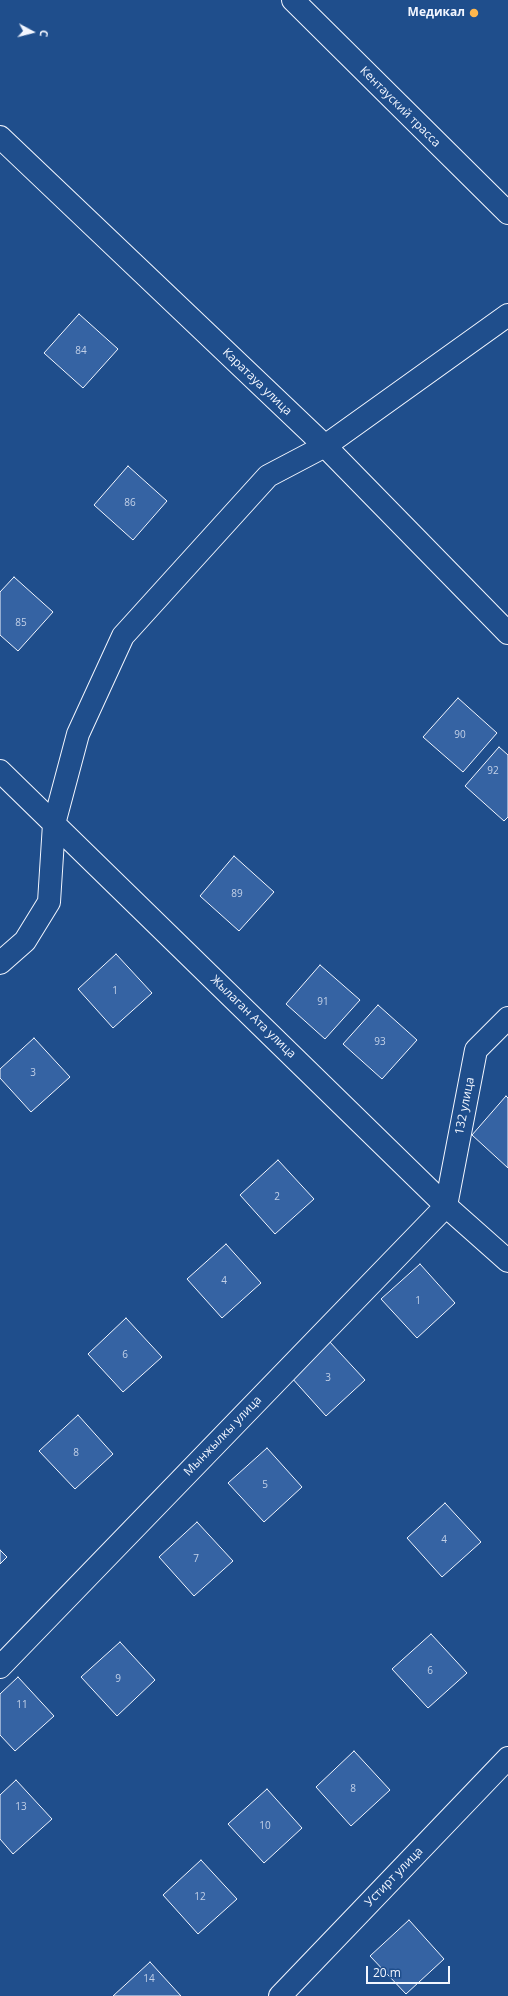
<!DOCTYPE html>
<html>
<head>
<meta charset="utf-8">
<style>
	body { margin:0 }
	#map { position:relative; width:508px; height:1996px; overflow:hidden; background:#1f4e8c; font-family:"Open Sans",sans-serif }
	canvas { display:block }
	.north { position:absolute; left:12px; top:12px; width:40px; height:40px; -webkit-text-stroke:3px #1f4e8c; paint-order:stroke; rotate:97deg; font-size:11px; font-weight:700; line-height:16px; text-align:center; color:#f2f6ff }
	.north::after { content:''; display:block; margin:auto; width:14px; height:18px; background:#f2f6ff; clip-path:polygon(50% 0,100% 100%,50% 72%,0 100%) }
	.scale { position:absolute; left:366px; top:1966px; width:84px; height:18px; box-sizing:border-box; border:2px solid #f2f6ff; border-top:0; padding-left:5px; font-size:12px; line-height:14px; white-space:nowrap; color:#f2f6ff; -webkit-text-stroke:3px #1f4e8c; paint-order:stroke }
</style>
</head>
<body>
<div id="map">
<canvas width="508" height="1996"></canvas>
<div class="north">С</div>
<div class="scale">20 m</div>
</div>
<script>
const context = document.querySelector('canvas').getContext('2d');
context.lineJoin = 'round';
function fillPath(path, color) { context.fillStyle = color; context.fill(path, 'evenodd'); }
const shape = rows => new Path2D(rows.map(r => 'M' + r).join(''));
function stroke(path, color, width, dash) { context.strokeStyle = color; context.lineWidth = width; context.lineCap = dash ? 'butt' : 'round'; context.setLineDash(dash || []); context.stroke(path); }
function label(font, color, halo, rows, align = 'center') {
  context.font = font + ' "Open Sans",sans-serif'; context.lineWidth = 3; context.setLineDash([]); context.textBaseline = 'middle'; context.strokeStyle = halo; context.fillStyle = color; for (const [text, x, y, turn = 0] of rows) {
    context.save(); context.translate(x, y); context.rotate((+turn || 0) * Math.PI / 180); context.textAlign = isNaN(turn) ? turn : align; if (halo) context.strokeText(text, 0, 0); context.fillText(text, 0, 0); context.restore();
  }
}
const building = shape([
	[79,314,118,349,83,388,44,353,79,314],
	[128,466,167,501,133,540,94,505,128,466],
	[14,577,53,612,18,651,0,635,0,592,14,577],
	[458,698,497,733,463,772,423,737,458,698],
	[499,747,508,755,508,817,504,821,465,786,499,747],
	[234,856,274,892,239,931,200,896,234,856],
	[116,954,152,993,113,1028,78,989,116,954],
	[320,965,360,1000,325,1039,286,1004,320,965],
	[378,1005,417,1040,382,1079,343,1044,378,1005],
	[34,1038,70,1077,31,1112,0,1078,0,1069,34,1038],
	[506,1096,508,1098,508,1168,472,1135,506,1096],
	[278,1160,314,1199,275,1234,240,1195,278,1160],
	[226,1244,261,1283,222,1318,187,1279,226,1244],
	[420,1264,455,1303,417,1338,381,1299,420,1264],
	[126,1318,162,1357,123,1392,88,1354,126,1318],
	[329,1341,365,1380,326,1416,291,1377,329,1341],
	[78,1415,113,1454,75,1489,39,1451,78,1415],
	[267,1448,302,1487,264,1522,228,1483,267,1448],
	[445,1503,481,1542,442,1577,407,1538,445,1503],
	[197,1522,233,1561,194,1596,159,1557,197,1522],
	[0,1550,7,1557,0,1564,0,1550],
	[431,1634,467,1673,428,1708,392,1669,431,1634],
	[120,1642,155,1680,117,1716,81,1677,120,1642],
	[18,1677,54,1716,15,1751,0,1735,0,1694,18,1677],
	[354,1751,390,1790,351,1826,316,1787,354,1751],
	[16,1780,52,1819,13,1854,0,1839,0,1795,16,1780],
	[267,1789,302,1828,264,1863,228,1824,267,1789],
	[201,1860,237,1899,198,1934,163,1895,201,1860],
	[409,1920,444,1959,406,1994,370,1956,409,1920],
	[150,1962,181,1996,113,1996,150,1962]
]);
fillPath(building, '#3563a3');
stroke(building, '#f2f6ff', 1);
const minor = shape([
	[0,137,325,446,508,633],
	[0,771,446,1206,508,1261],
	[0,963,25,941,49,902,54,824,78,734,123,636,268,476,325,446,508,315],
	[0,1667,446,1206,476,1050,508,1018],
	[280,1996,508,1758]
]);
const major = shape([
	[293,0,508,213]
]);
stroke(minor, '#f2f6ff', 24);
stroke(major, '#f2f6ff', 24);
stroke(minor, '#1f4e8c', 22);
stroke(major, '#1f4e8c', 22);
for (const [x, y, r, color] of [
	[474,13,5,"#ffb74d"]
]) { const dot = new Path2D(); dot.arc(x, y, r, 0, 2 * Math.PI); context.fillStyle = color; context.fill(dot); stroke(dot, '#1f4e8c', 1.5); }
label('10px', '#c3d1e8', null, [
	["84",81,351],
	["86",130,503],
	["85",21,623],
	["90",460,735],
	["92",493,771],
	["89",237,894],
	["1",115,991],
	["91",323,1002],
	["93",380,1042],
	["3",33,1073],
	["2",277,1197],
	["4",224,1281],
	["1",418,1301],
	["6",125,1355],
	["3",328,1378],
	["8",76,1453],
	["5",265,1485],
	["4",444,1540],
	["7",196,1559],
	["6",430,1671],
	["9",118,1679],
	["11",22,1705],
	["8",353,1789],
	["13",21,1807],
	["10",265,1826],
	["12",200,1897],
	["14",149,1979]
]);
label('bold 12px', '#f2f6ff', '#1f4e8c', [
	["Медикал",465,13]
], 'right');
label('12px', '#f2f6ff', '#1f4e8c', [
	["Кентауский трасса",400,107,45],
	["Каратауа улица",257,382,44],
	["Жылаган Ата улица",253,1017,44],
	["132 улица",465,1106,-79],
	["Мынжылкы улица",223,1436,-46],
	["Устирт улица",394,1877,-46]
]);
</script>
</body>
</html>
